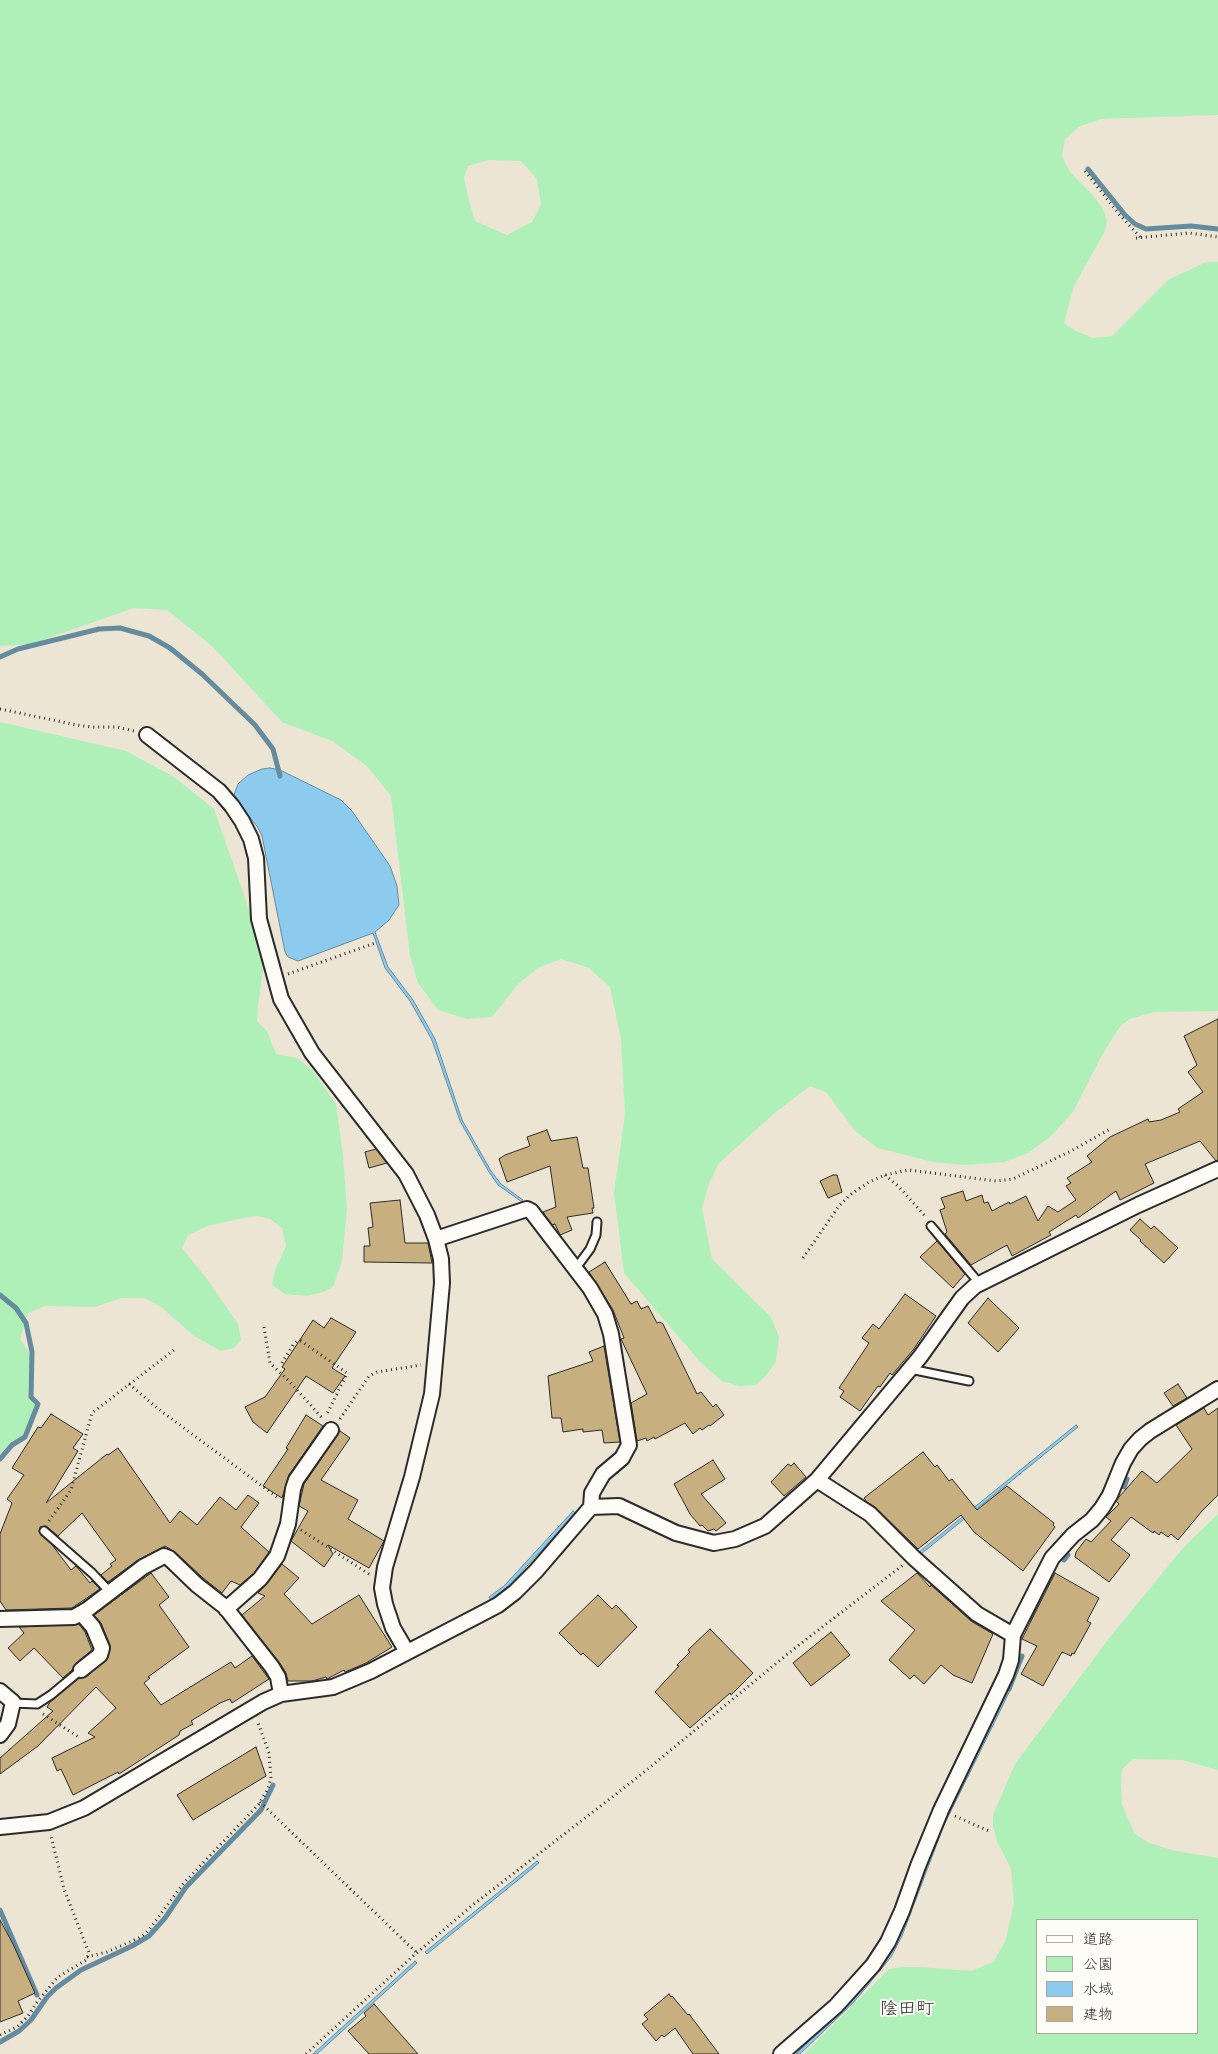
<!DOCTYPE html>
<html>
<head>
<meta charset="utf-8">
<style>
	body { margin:0 }
	#map { position:relative; width:1218px; height:2054px; overflow:hidden; background:#ede5d3; font-family:"Architects Daughter","Klee One",sans-serif }
	canvas { display:block }
	.legend { position:absolute; left:1036px; top:1919px; width:162px; height:115px; box-sizing:border-box; background:#fdfcf7; border:1px solid #a9a8a5; margin:0; padding:6px 9px; list-style:none; font-size:15px; color:#2b2b2b }
	.legend li { display:flex; align-items:center; gap:10px; height:25px }
	.legend b { width:25px; border:1px solid #a9a8a5 }
</style>
</head>
<body>
<div id="map">
<canvas width="1218" height="2054"></canvas>
<ul class="legend">
<li><b style="height:6px;background:#fdfcf7"></b>道路</li>
<li><b style="height:14px;background:#aff0b9"></b>公園</li>
<li><b style="height:14px;background:#8ccbed"></b>水域</li>
<li><b style="height:14px;background:#c8af7f"></b>建物</li>
</ul>
</div>
<script>
const context = document.querySelector('canvas').getContext('2d');
context.lineJoin = 'round';
function fillPath(path, color) { context.fillStyle = color; context.fill(path, 'evenodd'); }
const shape = rows => new Path2D(rows.map(r => 'M' + r).join(''));
function stroke(path, color, width, dash) { context.strokeStyle = color; context.lineWidth = width; context.lineCap = dash ? 'butt' : 'round'; context.setLineDash(dash || []); context.stroke(path); }
function label(font, color, halo, rows, align = 'center') {
  context.font = font + ' "Architects Daughter","Klee One",sans-serif'; context.lineWidth = 4; context.setLineDash([]); context.textBaseline = 'middle'; context.strokeStyle = halo; context.fillStyle = color; for (const [text, x, y, turn = 0] of rows) {
    context.save(); context.translate(x, y); context.rotate((+turn || 0) * Math.PI / 180); context.textAlign = isNaN(turn) ? turn : align; if (halo) context.strokeText(text, 0, 0); context.fillText(text, 0, 0); context.restore();
  }
}
fillPath(shape([
	[0,0,1218,0,1218,115,1101,119,1079,127,1065,139,1062,156,1070,172,1091,193,1102,207,1107,221,1105,231,1074,286,1064,323,1076,331,1093,338,1112,336,1168,280,1206,262,1218,262,1218,1011,1154,1012,1130,1019,1121,1025,1102,1055,1073,1112,1050,1137,1028,1153,1005,1162,965,1165,933,1162,878,1148,855,1131,826,1092,810,1086,776,1112,719,1163,709,1184,702,1208,712,1259,771,1317,779,1337,776,1361,766,1376,756,1385,739,1386,722,1381,702,1364,624,1273,614,1193,625,1115,621,1039,610,987,589,968,561,959,538,968,518,984,492,1017,467,1019,438,1010,418,983,410,956,391,796,367,766,332,741,282,722,213,647,167,610,134,608,31,644,0,646],
	[489,160,521,161,537,179,541,205,532,222,507,235,475,221,469,200,464,178,468,166],
	[0,722,126,751,174,777,214,809,253,921,264,962,258,1006,257,1021,267,1031,276,1054,297,1058,312,1070,336,1104,343,1155,347,1210,342,1261,333,1287,323,1292,307,1296,285,1294,272,1285,275,1270,286,1246,282,1228,270,1219,257,1216,238,1219,208,1226,188,1235,182,1248,207,1279,238,1324,241,1340,234,1348,221,1351,194,1336,161,1307,144,1298,122,1298,95,1307,45,1306,28,1313,20,1339,29,1352,31,1362,28,1388,29,1398,35,1405,28,1426,23,1435,10,1443,0,1454],
	[1218,1514,1218,1770,1182,1760,1133,1759,1122,1769,1121,1784,1122,1805,1135,1834,1149,1843,1175,1851,1218,1858,1218,2054,804,2054,889,1969,902,1967,921,1967,971,1971,993,1962,1005,1942,1014,1904,1011,1869,997,1841,993,1826,993,1815,1015,1764,1110,1637,1183,1548],
	[1037,1920,1197,1920,1197,2033,1037,2033]
]), '#aff0b9');
const water = shape([
	[270,768,280,770,341,800,352,811,390,866,397,886,399,905,389,920,375,932,388,967,413,1000,435,1039,462,1120,491,1171,501,1184,523,1200,522,1202,498,1185,489,1172,460,1121,432,1040,410,1001,385,968,373,933,298,961,288,957,285,952,262,836,257,826,234,799,234,795,238,784,248,775,262,769,270,768],
	[1076,1425,1078,1427,921,1554,919,1552,1076,1425],
	[573,1511,576,1513,528,1565,506,1589,491,1600,489,1597,504,1586,573,1511],
	[1010,1684,1013,1684,1001,1709,944,1825,902,1936,891,1957,854,2002,800,2054,796,2054,854,1997,890,1953,907,1916,941,1824,1010,1684],
	[537,1861,539,1863,427,1954,425,1952,537,1861],
	[415,1961,417,1963,317,2054,313,2054,415,1961]
]);
fillPath(water, '#8ccbed');
stroke(water, '#658b9f', 1);
stroke(shape([
	[1088,169,1125,215,1135,224,1146,229,1191,226,1218,229],
	[0,657,18,649,99,629,120,628,149,636,170,648,202,674,255,725,273,749,280,776],
	[0,1295,16,1308,26,1323,32,1352,31,1397,38,1404,25,1437,12,1445,0,1459],
	[1124,1487,1127,1479],
	[1064,1560,1068,1555],
	[1031,1619,1042,1592,1052,1576],
	[1009,1689,1022,1656],
	[0,1910,37,1995],
	[0,2042,19,2031,31,2020,47,1997,56,1988,81,1970,132,1946,149,1936,165,1918,186,1887,261,1810,273,1785]
]), '#658b9f', 5);
const building = shape([
	[1218,1019,1218,1160,1216,1161,1200,1141,1145,1164,1154,1183,1120,1200,1116,1191,1078,1218,1076,1215,1049,1232,1051,1235,1012,1256,1007,1245,971,1265,945,1234,947,1232,940,1210,945,1208,941,1198,963,1191,966,1201,982,1195,984,1203,988,1202,992,1211,1009,1202,1010,1204,1026,1196,1038,1221,1048,1206,1058,1212,1076,1200,1066,1186,1071,1183,1067,1178,1092,1162,1087,1156,1110,1137,1148,1119,1149,1122,1161,1120,1180,1112,1178,1109,1203,1092,1188,1072,1197,1065,1184,1036,1218,1019],
	[547,1130,551,1141,577,1137,583,1168,588,1168,594,1208,592,1208,593,1213,567,1217,572,1230,560,1235,555,1224,552,1225,543,1212,556,1207,550,1166,507,1182,499,1159,505,1155,530,1146,527,1137,547,1130],
	[376,1149,387,1163,369,1168,365,1152,376,1149],
	[833,1175,837,1175,842,1192,828,1198,820,1181,833,1175],
	[400,1200,405,1243,428,1243,432,1263,364,1262,364,1246,370,1246,368,1228,373,1227,370,1203,400,1200],
	[1140,1219,1151,1229,1154,1226,1178,1248,1164,1263,1140,1241,1141,1240,1130,1230,1140,1219],
	[937,1241,965,1274,953,1288,920,1257,937,1241],
	[605,1262,631,1304,637,1301,641,1309,648,1306,657,1323,660,1322,663,1324,697,1394,701,1392,713,1407,716,1404,724,1415,710,1426,709,1425,702,1430,700,1428,693,1434,685,1423,655,1439,654,1437,647,1441,646,1438,637,1441,631,1403,647,1394,621,1339,624,1338,613,1310,589,1272,605,1262],
	[905,1294,936,1316,913,1350,892,1375,890,1373,880,1387,878,1386,860,1411,840,1397,844,1391,839,1388,869,1343,862,1338,873,1324,879,1329,905,1294],
	[988,1298,1019,1328,998,1352,968,1323,988,1298],
	[331,1318,356,1332,332,1368,345,1376,333,1393,306,1376,267,1433,253,1422,245,1407,265,1397,285,1369,282,1367,313,1320,324,1328,331,1318],
	[604,1346,620,1442,604,1443,602,1430,583,1432,583,1429,563,1432,561,1418,552,1418,548,1376,593,1361,589,1352,604,1346],
	[1178,1384,1187,1398,1173,1406,1164,1393,1178,1384],
	[1204,1408,1208,1415,1218,1408,1218,1495,1202,1511,1178,1540,1171,1534,1168,1537,1161,1532,1159,1535,1154,1531,1153,1533,1131,1517,1111,1540,1130,1555,1109,1582,1075,1557,1076,1552,1086,1539,1091,1542,1111,1521,1106,1517,1119,1504,1116,1501,1119,1497,1142,1471,1157,1483,1192,1449,1176,1425,1204,1408],
	[51,1414,83,1434,73,1448,78,1451,46,1503,107,1454,108,1455,118,1448,170,1523,180,1511,197,1525,220,1497,236,1510,248,1495,259,1503,241,1527,269,1552,254,1573,240,1585,231,1581,222,1593,203,1578,175,1552,165,1546,138,1560,108,1582,101,1575,112,1566,110,1564,116,1560,82,1513,58,1536,46,1526,40,1527,39,1532,53,1546,71,1570,76,1566,90,1583,92,1581,100,1589,72,1608,6,1610,0,1601,0,1534,12,1503,7,1499,24,1475,12,1468,38,1427,41,1428,51,1414],
	[306,1415,323,1426,289,1475,282,1498,263,1486,288,1449,286,1448,306,1415],
	[340,1431,350,1438,321,1480,358,1500,348,1519,384,1541,369,1568,328,1545,333,1554,324,1567,291,1541,308,1511,299,1506,304,1484,340,1431],
	[923,1452,935,1467,937,1465,949,1481,952,1479,977,1510,1007,1486,1054,1523,1053,1525,1055,1527,1023,1571,974,1532,961,1515,918,1549,875,1507,867,1502,864,1498,923,1452],
	[713,1460,725,1479,701,1494,726,1523,716,1531,714,1529,708,1531,702,1525,700,1526,690,1514,674,1484,713,1460],
	[794,1463,806,1477,784,1496,771,1482,788,1464,791,1466,794,1463],
	[282,1564,299,1578,284,1594,312,1624,359,1595,392,1647,366,1663,345,1672,344,1670,327,1679,326,1677,312,1681,288,1681,286,1673,279,1662,242,1615,265,1596,258,1593,267,1584,282,1564],
	[151,1573,169,1597,159,1605,189,1647,148,1677,150,1678,144,1683,161,1705,231,1662,235,1668,252,1656,269,1679,232,1703,230,1699,220,1703,191,1721,193,1724,180,1731,179,1735,119,1774,118,1772,73,1795,61,1769,57,1771,52,1758,95,1737,88,1733,116,1708,96,1687,38,1746,0,1774,0,1758,53,1711,47,1707,50,1702,79,1678,86,1677,108,1658,110,1645,101,1623,94,1615,151,1573],
	[917,1573,930,1587,931,1585,971,1621,993,1634,972,1683,953,1675,941,1665,924,1684,914,1675,910,1679,889,1660,915,1630,881,1601,917,1573],
	[1055,1573,1099,1598,1087,1621,1091,1623,1074,1654,1072,1653,1071,1656,1062,1652,1043,1686,1021,1674,1037,1646,1022,1639,1055,1573],
	[598,1595,612,1609,616,1605,637,1627,598,1667,583,1653,581,1655,559,1633,598,1595],
	[79,1624,85,1632,92,1650,76,1663,72,1670,63,1678,34,1648,20,1661,8,1648,24,1633,19,1627,79,1624],
	[710,1629,753,1673,731,1695,730,1693,690,1728,655,1692,679,1666,677,1665,690,1652,688,1650,710,1629],
	[831,1632,850,1655,811,1686,793,1663,831,1632],
	[256,1747,266,1776,193,1820,177,1795,256,1747],
	[0,1920,13,1944,35,1993,18,2001,23,2013,0,2022,0,1920],
	[669,1994,671,1997,672,1996,688,2015,689,2014,719,2054,693,2054,675,2028,664,2037,662,2035,656,2041,642,2024,648,2019,644,2015,669,1994],
	[374,2004,418,2054,369,2054,348,2031,366,2016,364,2013,374,2004]
]);
fillPath(building, '#c8af7f');
stroke(building, '#2b2b2b', 1);
const lane = shape([
	[931,1226,980,1284],
	[576,1268,590,1249,596,1235,597,1222],
	[910,1369,969,1381],
	[44,1531,92,1573,110,1592],
	[13,1703,37,1704,51,1695,81,1670]
]);
const street = shape([
	[147,735,219,791,232,806,242,821,251,839,256,858,259,919,281,999,312,1053,406,1174,427,1215,436,1239,441,1259,442,1283,432,1394,412,1477,385,1567,382,1588,385,1604,393,1628,407,1652],
	[817,1480,870,1514,914,1558,977,1614,1013,1635],
	[591,1507,619,1506,676,1533,714,1543,735,1539,765,1526,817,1480,920,1357,962,1298,975,1286,1138,1205,1218,1169],
	[226,1609,260,1579,277,1556,288,1524,293,1489,296,1480,331,1430],
	[0,1619,74,1617,88,1609,143,1567,164,1556,169,1558,197,1585,225,1607,272,1667,278,1677,281,1694],
	[81,1670,100,1655,102,1648,93,1627,81,1613],
	[0,1691,13,1702,8,1724,0,1735],
	[0,1827,49,1822,84,1808,263,1702,281,1694,333,1687,371,1671,481,1614,498,1605,515,1592,536,1571,591,1507,592,1493,603,1474,622,1458,629,1445,611,1334,605,1314,590,1288,531,1211,527,1209,436,1239],
	[781,2054,836,2006,873,1965,888,1942,902,1911,918,1866,941,1810,1006,1675,1011,1660,1013,1635,1052,1558,1073,1535,1092,1520,1102,1508,1110,1495,1123,1463,1131,1449,1140,1439,1150,1431,1218,1389]
]);
stroke(lane, '#2b2b2b', 11);
stroke(street, '#2b2b2b', 18);
stroke(shape([
	[1085,171,1119,214,1140,237],
	[1136,238,1189,233,1218,237],
	[0,709,77,725,91,727,117,727,134,731],
	[288,974,375,943],
	[885,1175,899,1187,926,1217],
	[803,1258,839,1206,850,1195,869,1182,885,1175,909,1170,996,1181,1013,1179,1071,1151,1110,1129],
	[264,1327,270,1363,290,1382,323,1419],
	[282,1363,293,1345,297,1341,301,1341,347,1373,326,1416],
	[129,1384,161,1411,277,1497],
	[340,1419,369,1376,377,1372,421,1365],
	[49,1521,71,1490,92,1413,174,1350],
	[301,1530,369,1574],
	[43,1714,80,1738],
	[260,1802,417,1953],
	[955,1816,991,1832],
	[87,1957,107,1952,141,1937,149,1930,183,1884,259,1804,268,1789,271,1778,269,1753,257,1720],
	[0,2035,17,2027,28,2016,37,2002,58,1977,86,1960,89,1953,64,1889,51,1836],
	[306,2054,413,1956,474,1904,638,1777,795,1648,903,1565]
]), '#2b2b2b', 3, [1, 4]);
stroke(lane, '#fdfcf7', 7);
stroke(street, '#fdfcf7', 14);
label('18px', '#2b2b2b', '#fdfcf7', [
	["陰田町",907,2010]
]);
</script>
</body>
</html>
